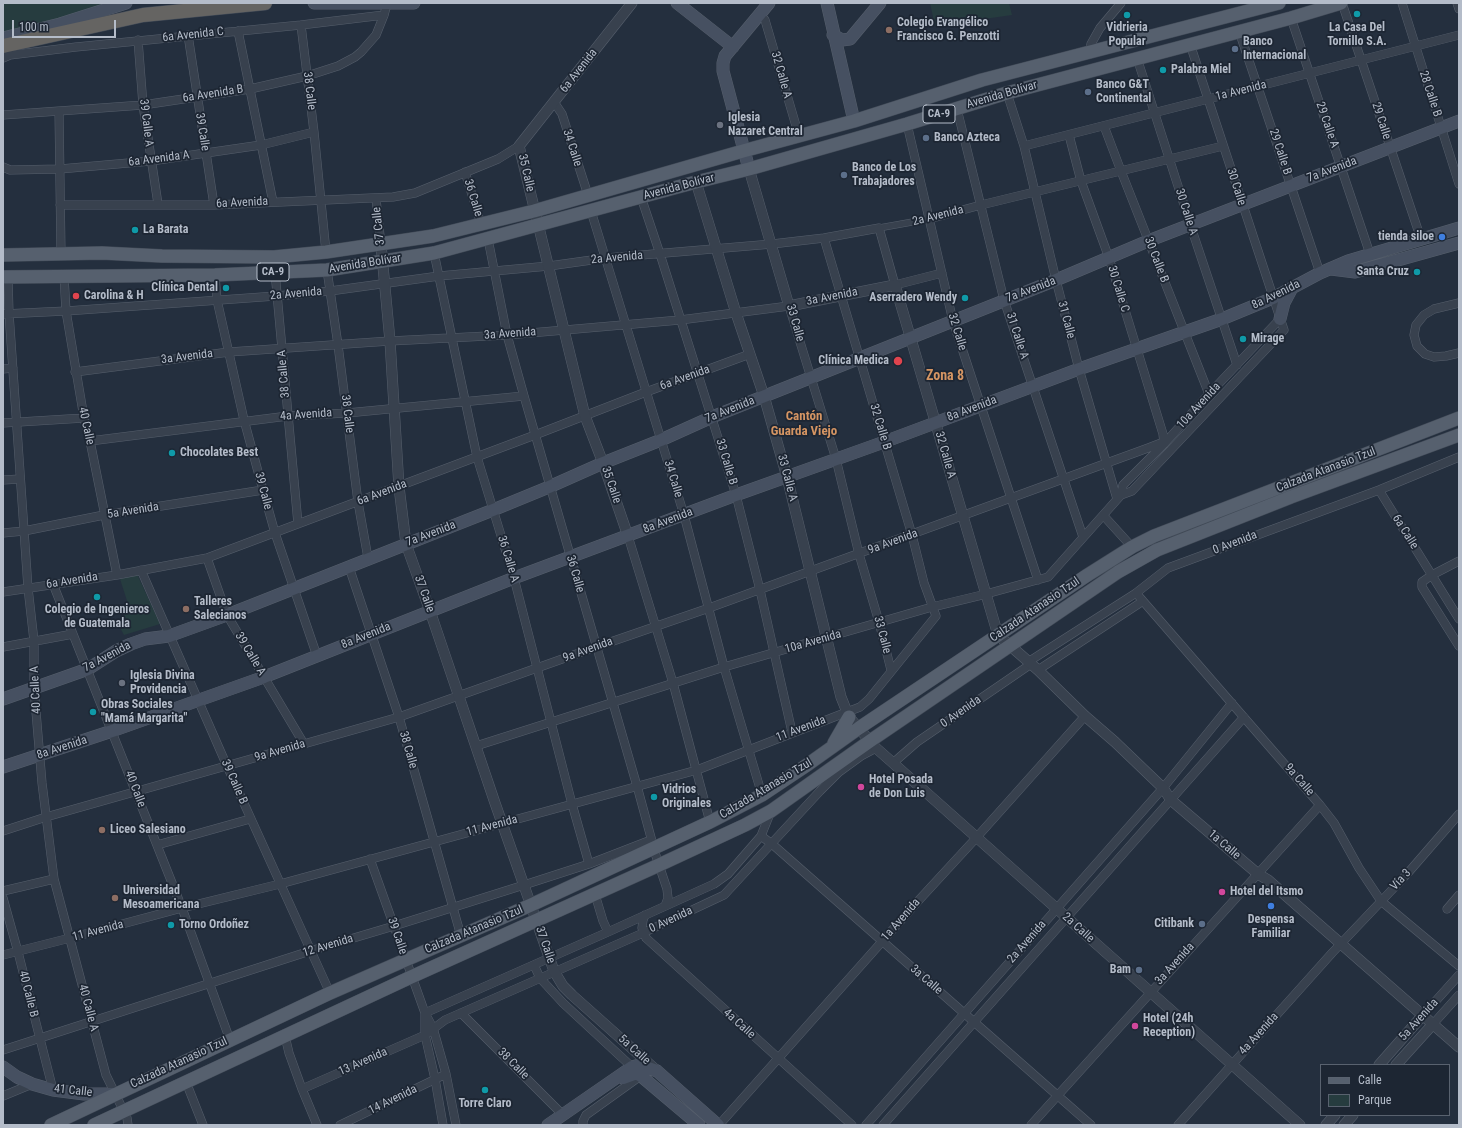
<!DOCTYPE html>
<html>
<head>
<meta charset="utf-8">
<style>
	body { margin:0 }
	#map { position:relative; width:1462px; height:1128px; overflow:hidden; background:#242f3e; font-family:"Roboto Condensed",sans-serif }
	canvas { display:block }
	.frame { position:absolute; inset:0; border:4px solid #b4bcc9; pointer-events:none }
	.legend { position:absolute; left:1320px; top:1064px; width:130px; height:52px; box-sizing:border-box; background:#1d2633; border:1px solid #59626f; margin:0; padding:5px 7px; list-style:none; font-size:12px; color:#b4bcc9 }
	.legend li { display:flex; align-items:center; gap:8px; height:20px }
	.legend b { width:20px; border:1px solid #59626f }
	.scale { position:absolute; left:12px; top:20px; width:104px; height:18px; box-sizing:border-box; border:2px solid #b4bcc9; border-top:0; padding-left:5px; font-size:12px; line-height:14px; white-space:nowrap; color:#b4bcc9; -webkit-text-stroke:3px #1d2633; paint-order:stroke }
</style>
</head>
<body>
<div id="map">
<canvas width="1462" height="1128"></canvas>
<div class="frame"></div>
<ul class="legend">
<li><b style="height:5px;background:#56606e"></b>Calle</li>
<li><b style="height:11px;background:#263c3f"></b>Parque</li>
</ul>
<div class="scale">100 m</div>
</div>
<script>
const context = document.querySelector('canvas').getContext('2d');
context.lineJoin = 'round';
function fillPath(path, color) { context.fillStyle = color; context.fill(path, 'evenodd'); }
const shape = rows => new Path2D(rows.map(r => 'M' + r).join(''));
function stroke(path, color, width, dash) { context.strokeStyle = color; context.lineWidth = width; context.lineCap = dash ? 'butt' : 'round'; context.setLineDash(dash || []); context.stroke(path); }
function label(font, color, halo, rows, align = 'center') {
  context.font = font + ' "Roboto Condensed",sans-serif'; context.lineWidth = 3.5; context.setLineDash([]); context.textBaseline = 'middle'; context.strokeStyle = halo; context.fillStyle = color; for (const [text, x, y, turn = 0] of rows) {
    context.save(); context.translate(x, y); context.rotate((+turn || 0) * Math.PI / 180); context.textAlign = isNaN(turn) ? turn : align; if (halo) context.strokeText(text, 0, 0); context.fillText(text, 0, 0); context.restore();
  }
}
fillPath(shape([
	[3,3,113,3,3,35],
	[930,3,1009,3,1012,15,935,26],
	[137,574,160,624,124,635,118,624,129,607,120,579]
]), '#263c3f');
const pedestrian = shape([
	[879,228,929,219]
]);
const minor = shape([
	[1342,3,1421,239],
	[1402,3,1459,184],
	[1457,3,1459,9],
	[760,15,765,20,799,136],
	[1291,18,1370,254],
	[301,25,314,132,326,252],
	[238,31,273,202],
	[1239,31,1320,273],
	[188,35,214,205],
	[138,40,143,105,158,204],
	[1089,52,1091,44,1100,28,1121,3],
	[3,58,10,55,76,47,301,25,384,15],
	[1137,58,1194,236,1237,365],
	[1007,93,1024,146,1056,280,1079,369,1117,499],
	[554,102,562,114,588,195],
	[957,109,1004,300,1083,537],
	[59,111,61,253],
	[3,115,143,105,250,89,307,76,338,66,355,57,361,52,376,35,384,15,387,4],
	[907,124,953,321,1038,580],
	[1104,126,1121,171,1209,394],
	[1024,146,1459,35],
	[3,167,10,170,60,169,151,161,261,145,314,132],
	[465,172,481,224],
	[641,197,660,254,736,495,760,590,792,732],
	[376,199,381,245],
	[60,205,214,205,393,197,415,193,437,184,498,159,519,146],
	[591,211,684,515,724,667,762,795],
	[929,219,981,205,1223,146],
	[488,239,507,335,524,396,637,786,656,856,667,889,668,898,665,906],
	[434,253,477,457,514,578,572,804,589,864],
	[327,270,338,345,358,502,368,558],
	[275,272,298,524],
	[215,275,217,300,244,420,263,490,275,533,317,656],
	[64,276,66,311,84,418,90,441,117,575],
	[8,277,9,313,28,588,34,641,34,688,42,783,54,879,106,1075,127,1118,128,1125],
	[1459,303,1434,309,1424,315,1416,325,1414,335,1417,346,1425,354,1434,357,1446,356,1459,353],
	[3,314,66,311,276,296,330,291,439,276,549,266,606,258,772,244,824,238,879,228,895,285,942,273],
	[3,369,13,368],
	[75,372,229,352,390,341,507,335,680,320,789,306,836,459,859,554,879,622,891,670],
	[3,423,84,418],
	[90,441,288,416,347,413,524,396],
	[3,480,20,479],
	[1379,490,1459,619],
	[1121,495,1123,485,1164,444,1209,394,1280,319],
	[1103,515,1132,547],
	[3,533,24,531,104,515,263,490],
	[628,536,673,683,710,822],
	[207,558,227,615,304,744],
	[1459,561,1432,575,1422,582,1422,587,1459,646],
	[349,567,399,717,461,936],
	[141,570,227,766,330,993],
	[53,584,182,908,230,1040],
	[3,592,117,575,207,558,535,435,646,392,750,354],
	[1136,593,1320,805,1334,823,1359,868,1381,901,1459,966],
	[3,647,73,634],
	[1028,662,1136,593,1168,568,1379,490,1459,457],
	[1038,670,1143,601],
	[476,746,724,667,932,607,986,594,1048,577,1121,495,1132,491,1284,330,1190,44],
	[893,763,917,742,1031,664],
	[3,831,46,817,399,717,596,647,709,608,1148,448,1161,443,1164,444,1163,434,1109,258,1081,181,1069,135],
	[761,836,772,844,1091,1125],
	[157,845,250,819],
	[370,859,425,1013,433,1028,446,1074,456,1125],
	[3,891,54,879],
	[3,898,18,952,53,1090],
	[597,901,603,921,608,932],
	[1447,909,1459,895],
	[645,915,643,920,642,928,646,938,852,1125],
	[3,955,70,938,182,908,280,884,697,770,860,707,869,699,936,616,924,583,912,535,824,238],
	[534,965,540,978,563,1003,632,1067,634,1074,634,1080],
	[425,1013,608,932,714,884,728,874,761,836,771,811],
	[461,1013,563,1115],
	[425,1014,425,1035,435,1079,443,1125],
	[1423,1015,1459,975],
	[1433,1024,1459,995],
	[285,1036,289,1053,302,1089,317,1125],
	[3,1050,310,951,394,926,524,885,589,864,651,840],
	[186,1082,203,1125],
	[302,1089,425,1035,445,1020,643,933,724,895,820,791,839,772,861,756,876,748],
	[3,1096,32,1084],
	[340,1125,446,1074],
	[583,1125,583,1121,586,1115,639,1077],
	[719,1125,919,900,977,837,1085,716],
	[866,1125,1163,788,1232,703],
	[883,1125,1244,717],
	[1031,1125,1320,805],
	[1178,1125,1332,953,1407,874,1459,814]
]);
const tertiary = shape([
	[749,169,789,306,895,285,998,635,1038,670,1085,716,1115,742,1163,788,1171,800,1258,874,1268,880,1459,1047],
	[696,182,736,313,764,396,787,477,841,697,849,717,876,748,893,763,1300,1125],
	[381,245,390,341,399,487,406,544,430,611,495,803,554,971,563,986,572,995,655,1069],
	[628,536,603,463,585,416,519,146,632,3],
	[1379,1065,1423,1015],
	[1396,1065,1433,1024],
	[1326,1125,1335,1115],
	[1344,1125,1353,1115]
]);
const secondary = shape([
	[314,3,414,3],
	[677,3,733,47],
	[827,3,854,121],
	[833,35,842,40,850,39,880,3],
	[3,38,60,24,126,3],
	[749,169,723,71,723,63,725,56,769,3],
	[1331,269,1355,272,1459,243],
	[1280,319,1284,303,1292,288],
	[3,699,88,669,116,651,131,644,145,639,169,636,227,615,493,510,549,487,603,463,661,440,712,417,1056,280,1148,241,1459,121],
	[3,767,112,731,264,677,514,578,736,495,884,442,1079,369,1222,319,1273,298,1320,273,1348,261,1459,228],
	[3,1067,17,1077,32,1084,53,1090,84,1094,115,1094],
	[623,1078,634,1074,638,1074,641,1076,699,1125],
	[548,1125,632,1067,639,1065,657,1071,718,1125]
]);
const primary = shape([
	[3,255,102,253,162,256,274,257,326,252,433,236,534,211,743,151,854,121,982,80,1279,3],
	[3,277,215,275,327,270,434,253,696,182,749,169,907,124,1007,93,1291,18,1341,3],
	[834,743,849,717],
	[51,1125,330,993,531,905,710,822,762,795,807,765,859,728,998,635,1086,576,1132,547,1154,536,1459,418],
	[94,1125,411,977,659,865,745,825,771,811,870,741,1118,572,1157,550,1291,497,1459,435]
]);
const trunk = shape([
	[3,46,143,15,265,3]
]);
stroke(pedestrian, '#565f6c', 7);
stroke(minor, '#565f6c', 9);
stroke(tertiary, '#565f6c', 11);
stroke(secondary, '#565f6c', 13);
stroke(primary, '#414a57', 14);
stroke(trunk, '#434c59', 15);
stroke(pedestrian, '#38414e', 6);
stroke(minor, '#38414e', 8);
stroke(tertiary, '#38414e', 10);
stroke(secondary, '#465061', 12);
stroke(primary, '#56606e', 13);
stroke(trunk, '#656462', 14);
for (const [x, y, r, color] of [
	[1357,14,4,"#0f9aa8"],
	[1127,15,4,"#0f9aa8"],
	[889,30,4,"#8d6e63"],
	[1235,49,4,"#5c6f8a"],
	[1163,70,4,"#0f9aa8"],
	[1088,92,4,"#5c6f8a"],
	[720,125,4,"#6b7280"],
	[926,138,4,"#5c6f8a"],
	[844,175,4,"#5c6f8a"],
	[135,230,4,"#0f9aa8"],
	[1442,237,4,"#3f7fe0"],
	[1417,272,4,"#0f9aa8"],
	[226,288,4,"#0f9aa8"],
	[76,296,4,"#e0444e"],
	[965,298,4,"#0f9aa8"],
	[1243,339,4,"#0f9aa8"],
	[898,361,5,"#e0444e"],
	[172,453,4,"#0f9aa8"],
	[97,597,4,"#0f9aa8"],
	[186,609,4,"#8d6e63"],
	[122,683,4,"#6b7280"],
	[93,712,4,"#0f9aa8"],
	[861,787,4,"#d1479c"],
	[654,797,4,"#0f9aa8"],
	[102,830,4,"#8d6e63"],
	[1222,892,4,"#d1479c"],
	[115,898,4,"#8d6e63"],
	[1271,906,4,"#3f7fe0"],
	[1202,924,4,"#5c6f8a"],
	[171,925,4,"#0f9aa8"],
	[1139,970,4,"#5c6f8a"],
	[1135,1026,4,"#d1479c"],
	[485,1090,4,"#0f9aa8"]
]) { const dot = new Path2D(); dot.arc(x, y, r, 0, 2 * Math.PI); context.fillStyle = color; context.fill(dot); stroke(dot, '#1d2633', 1.5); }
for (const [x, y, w] of [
	[939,114,32],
	[273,272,32]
]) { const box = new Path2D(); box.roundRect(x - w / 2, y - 9, w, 18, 3); context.fillStyle = '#1d2633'; context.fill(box); stroke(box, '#b4bcc9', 1); }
label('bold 11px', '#b4bcc9', null, [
	["CA-9",939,114],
	["CA-9",273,272]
]);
label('bold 12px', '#b4bcc9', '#1d2633', [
	["Colegio Evangélico",897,23],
	["Francisco G. Penzotti",897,37],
	["Vidrieria",1127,28,"center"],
	["Popular",1127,42,"center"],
	["La Casa Del",1357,28,"center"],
	["Tornillo S.A.",1357,42,"center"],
	["Banco",1243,42],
	["Internacional",1243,56],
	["Palabra Miel",1171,70],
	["Banco G&T",1096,85],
	["Continental",1096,99],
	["Iglesia",728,118],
	["Nazaret Central",728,132],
	["Banco Azteca",934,138],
	["Banco de Los",852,168],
	["Trabajadores",852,182],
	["La Barata",143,230],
	["tienda siloe",1434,237,"right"],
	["Santa Cruz",1409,272,"right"],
	["Clínica Dental",218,288,"right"],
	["Carolina & H",84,296],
	["Aserradero Wendy",957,298,"right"],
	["Mirage",1251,339],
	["Clínica Medica",889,361,"right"],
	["Chocolates Best",180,453],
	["Talleres",194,602],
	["Salecianos",194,616],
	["Colegio de Ingenieros",97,610,"center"],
	["de Guatemala",97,624,"center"],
	["Iglesia Divina",130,676],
	["Providencia",130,690],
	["Obras Sociales",101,705],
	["\"Mamá Margarita\"",101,719],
	["Hotel Posada",869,780],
	["de Don Luis",869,794],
	["Vidrios",662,790],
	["Originales",662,804],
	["Liceo Salesiano",110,830],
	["Universidad",123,891],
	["Mesoamericana",123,905],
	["Hotel del Itsmo",1230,892],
	["Despensa",1271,920,"center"],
	["Familiar",1271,934,"center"],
	["Citibank",1194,924,"right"],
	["Torno Ordoñez",179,925],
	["Bam",1131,970,"right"],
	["Hotel (24h",1143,1019],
	["Reception)",1143,1033],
	["Torre Claro",485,1104,"center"]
], 'left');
label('12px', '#b4bcc9', '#1d2633', [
	["6a Avenida C",193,35,-6],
	["6a Avenida",579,71,-52],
	["32 Calle A",781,75,74],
	["38 Calle",309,91,83],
	["1a Avenida",1241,91,-14],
	["6a Avenida B",213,94,-9],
	["28 Calle B",1430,94,72],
	["Avenida Bolívar",1002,95,-16],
	["29 Calle",1381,121,72],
	["39 Calle A",146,123,83],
	["29 Calle A",1327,125,71],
	["39 Calle",202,132,81],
	["34 Calle",572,148,72],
	["29 Calle B",1280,152,72],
	["6a Avenida A",159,159,-7],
	["7a Avenida",1332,170,-21],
	["35 Calle",526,173,77],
	["Avenida Bolívar",679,187,-15],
	["30 Calle",1236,187,72],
	["36 Calle",473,198,73],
	["6a Avenida",242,203,-3],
	["30 Calle A",1186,212,72],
	["2a Avenida",938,216,-14],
	["37 Calle",379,226,-96],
	["2a Avenida",617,258,-5],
	["30 Calle B",1156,260,69],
	["Avenida Bolívar",365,264,-9],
	["30 Calle C",1118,289,73],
	["7a Avenida",1031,290,-21],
	["2a Avenida",296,294,-5],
	["8a Avenida",1276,295,-26],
	["3a Avenida",832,297,-11],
	["31 Calle",1066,320,75],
	["33 Calle",795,323,74],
	["32 Calle",957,332,73],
	["3a Avenida",510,334,-4],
	["31 Calle A",1017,336,72],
	["3a Avenida",187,357,-7],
	["38 Calle A",284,374,-95],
	["6a Avenida",685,378,-20],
	["10a Avenida",1199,406,-47],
	["8a Avenida",972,409,-21],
	["7a Avenida",730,410,-22],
	["38 Calle",347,414,83],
	["4a Avenida",306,415,-4],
	["40 Calle",86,426,78],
	["32 Calle B",880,427,73],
	["32 Calle A",945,455,74],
	["33 Calle B",726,462,73],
	["Calzada Atanasio Tzul",1326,470,-21],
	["33 Calle A",787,478,75],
	["34 Calle",673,479,73],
	["35 Calle",611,485,71],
	["39 Calle",263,491,75],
	["6a Avenida",382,493,-21],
	["5a Avenida",133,511,-9],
	["8a Avenida",668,521,-21],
	["6a Calle",1405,532,58],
	["7a Avenida",431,534,-21],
	["9a Avenida",893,542,-20],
	["0 Avenida",1235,543,-21],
	["36 Calle A",508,559,73],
	["36 Calle",575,574,74],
	["6a Avenida",72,581,-9],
	["37 Calle",424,594,70],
	["Calzada Atanasio Tzul",1035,610,-34],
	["33 Calle",882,635,75],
	["8a Avenida",366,636,-22],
	["10a Avenida",813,642,-16],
	["9a Avenida",588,650,-20],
	["39 Calle A",250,654,59],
	["7a Avenida",107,657,-28],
	["40 Calle A",36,690,-93],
	["0 Avenida",961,712,-35],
	["11 Avenida",801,729,-21],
	["8a Avenida",62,748,-18],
	["38 Calle",408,750,74],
	["9a Avenida",280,751,-16],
	["9a Calle",1299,780,49],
	["39 Calle B",234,782,66],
	["40 Calle",135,789,69],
	["Calzada Atanasio Tzul",766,789,-31],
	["11 Avenida",492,826,-15],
	["1a Calle",1224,845,41],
	["Vía 3",1401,880,-47],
	["0 Avenida",671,920,-25],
	["1a Avenida",901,920,-49],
	["2a Calle",1078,928,42],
	["Calzada Atanasio Tzul",474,930,-23],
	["11 Avenida",98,931,-15],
	["39 Calle",397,936,71],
	["2a Avenida",1027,942,-49],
	["37 Calle",545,945,71],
	["12 Avenida",328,946,-17],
	["3a Avenida",1175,964,-48],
	["3a Calle",926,980,41],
	["40 Calle B",28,994,76],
	["40 Calle A",88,1008,75],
	["5a Avenida",1419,1020,-48],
	["4a Calle",739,1024,42],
	["4a Avenida",1259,1034,-48],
	["5a Calle",634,1050,42],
	["13 Avenida",363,1062,-24],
	["Calzada Atanasio Tzul",179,1063,-25],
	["38 Calle",513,1064,45],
	["41 Calle",73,1091,6],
	["14 Avenida",393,1100,-26]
]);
label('bold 13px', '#d59563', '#1d2633', [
	["Cantón",804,417],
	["Guarda Viejo",804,432]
]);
label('bold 14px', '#d59563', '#1d2633', [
	["Zona 8",945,376]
]);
</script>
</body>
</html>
